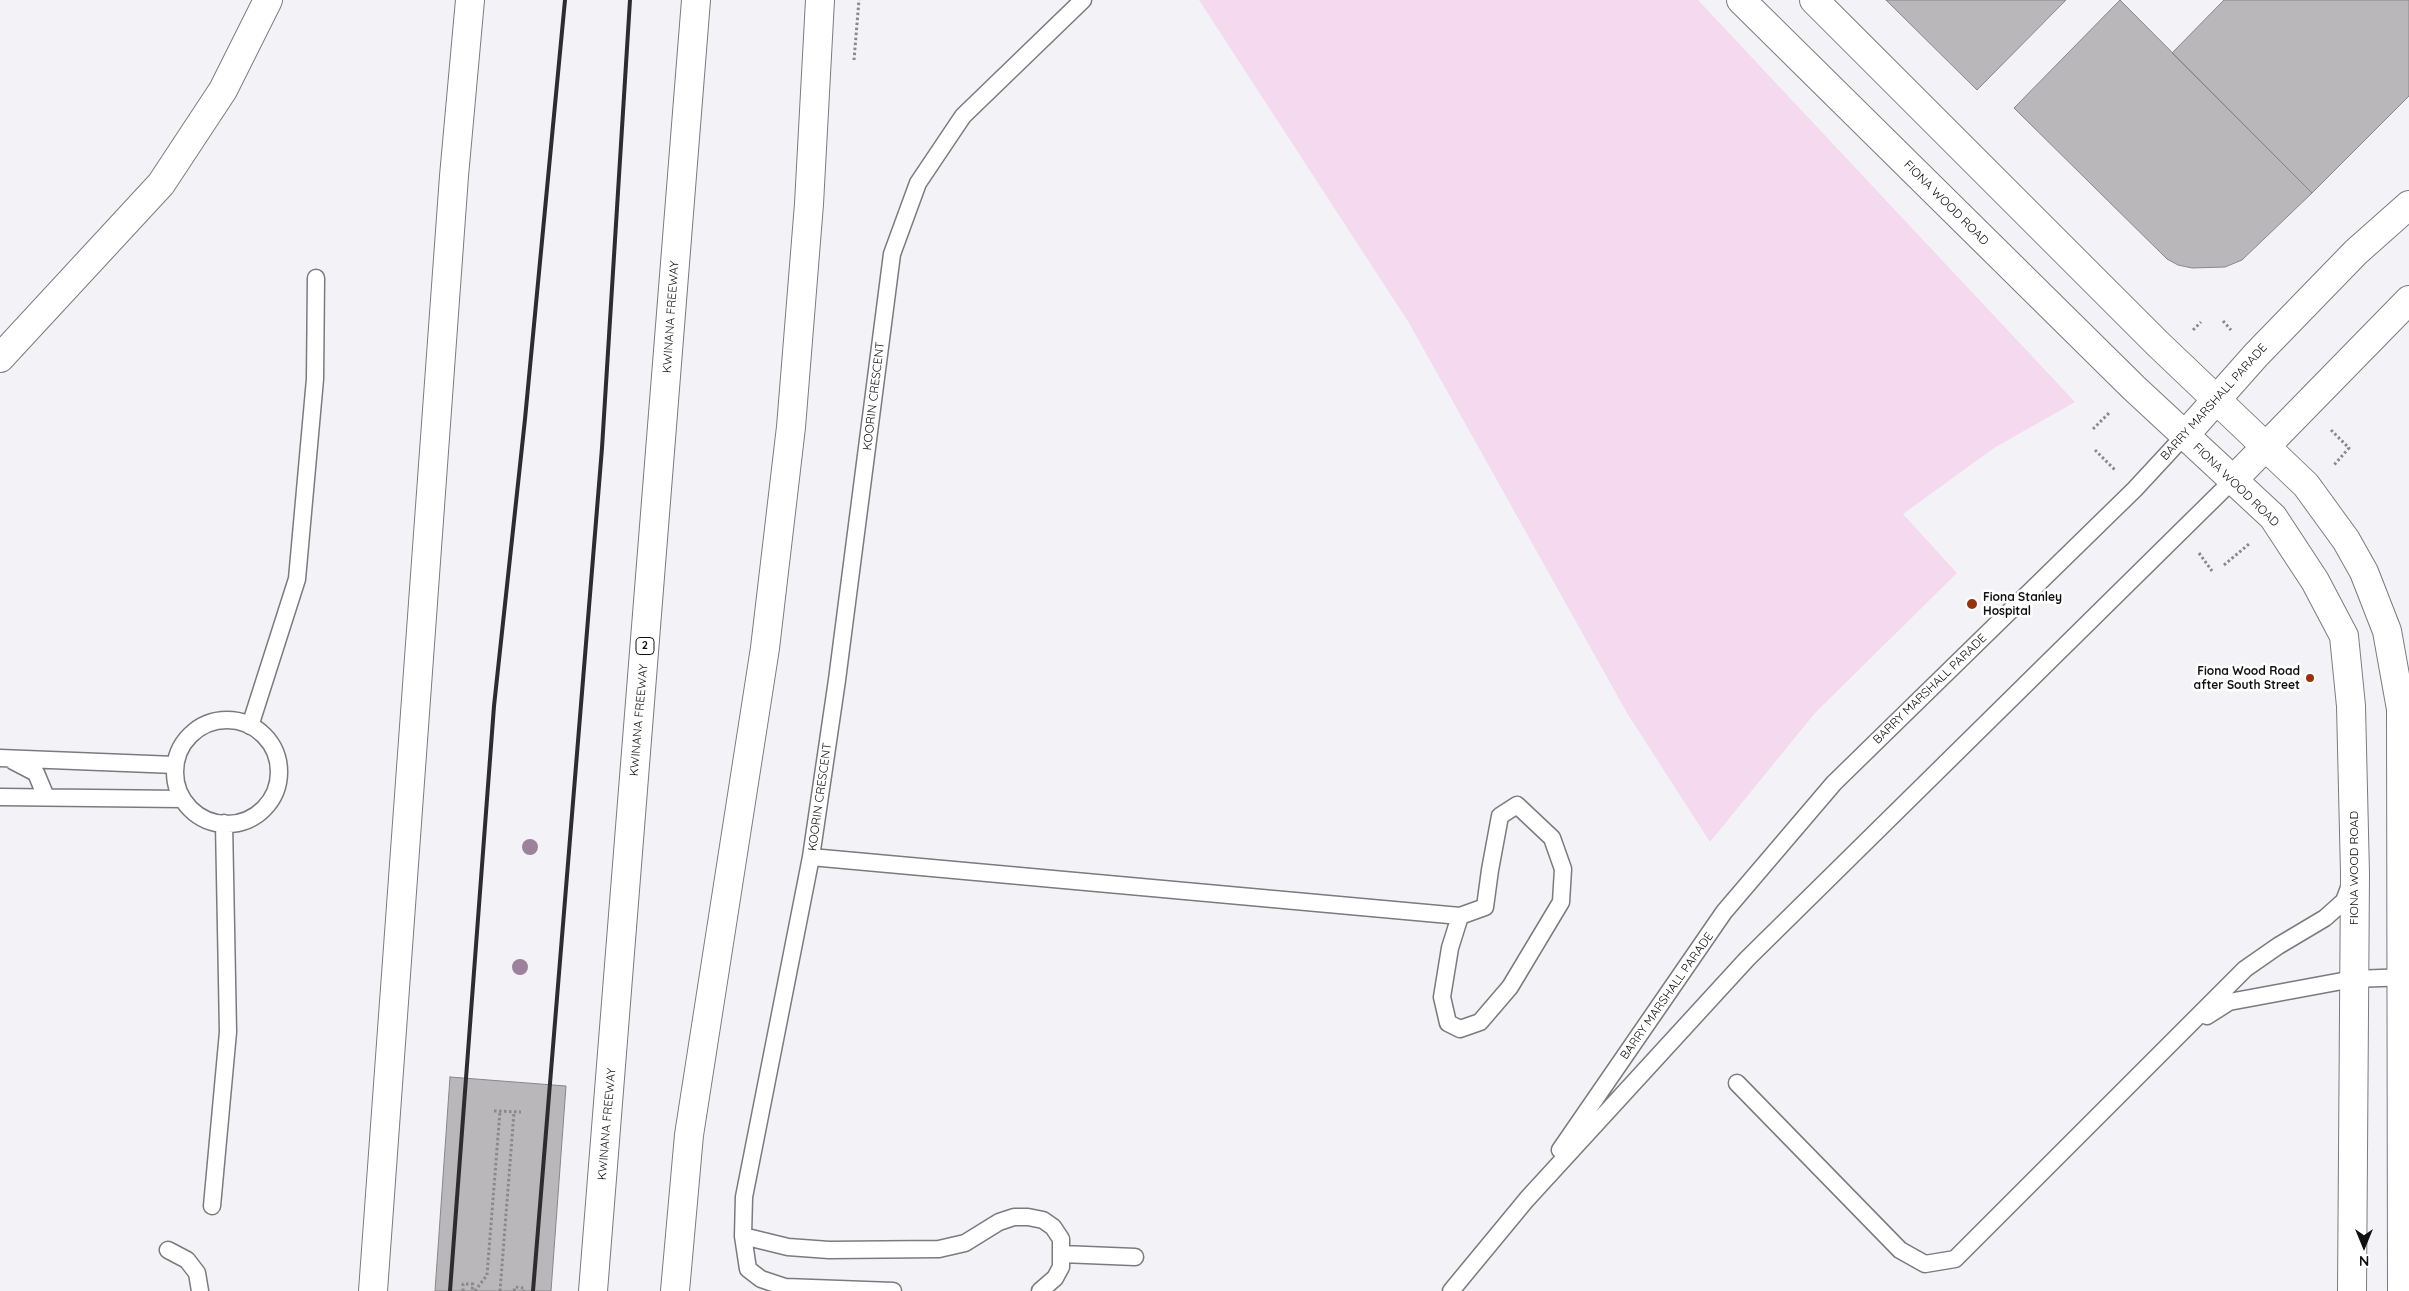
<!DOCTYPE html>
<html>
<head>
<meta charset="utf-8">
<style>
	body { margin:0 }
	#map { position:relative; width:2409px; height:1291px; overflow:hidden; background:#f3f3f7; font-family:Quicksand,sans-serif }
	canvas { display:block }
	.north { position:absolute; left:2339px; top:1221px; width:50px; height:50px; -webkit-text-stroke:4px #fff; paint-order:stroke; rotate:180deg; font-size:14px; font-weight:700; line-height:20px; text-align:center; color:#101012 }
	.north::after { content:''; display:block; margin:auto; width:18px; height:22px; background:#101012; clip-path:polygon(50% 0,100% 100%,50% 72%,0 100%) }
</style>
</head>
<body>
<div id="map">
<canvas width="2409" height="1291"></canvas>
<div class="north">N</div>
</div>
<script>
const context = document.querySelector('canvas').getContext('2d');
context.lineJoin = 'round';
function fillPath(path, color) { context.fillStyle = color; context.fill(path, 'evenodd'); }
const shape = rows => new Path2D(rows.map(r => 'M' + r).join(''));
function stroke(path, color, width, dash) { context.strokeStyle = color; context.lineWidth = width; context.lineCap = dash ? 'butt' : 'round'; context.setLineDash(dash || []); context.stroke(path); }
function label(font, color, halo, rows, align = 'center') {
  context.font = font + ' Quicksand,sans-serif'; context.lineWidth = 5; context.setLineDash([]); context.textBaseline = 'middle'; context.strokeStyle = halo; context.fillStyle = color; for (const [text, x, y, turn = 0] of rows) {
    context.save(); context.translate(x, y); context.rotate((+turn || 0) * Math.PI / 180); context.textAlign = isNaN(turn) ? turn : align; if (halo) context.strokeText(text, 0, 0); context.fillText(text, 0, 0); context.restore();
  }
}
fillPath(shape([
	[1199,0,1698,0,2075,402,1994,448,1903,514,1957,573,1815,713,1710,842,1627,713,1409,323]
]), '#f4d9ef');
const building = shape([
	[1886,0,2066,0,1977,90,1886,0],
	[2120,0,2312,193,2242,260,2225,267,2192,268,2178,265,2167,259,2014,108,2120,0],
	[2224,0,2409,0,2409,96,2312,193,2172,53,2224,0],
	[450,1077,566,1086,551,1291,435,1291,450,1077]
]);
fillPath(building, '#b9b7ba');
stroke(building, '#88868a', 1);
const lane = shape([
	'175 772a52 52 0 1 1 104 0a52 52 0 1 1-104 0Z',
	[250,726,297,579,315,379,316,278],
	[0,758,175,765],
	[13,761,36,773,46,797],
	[0,797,182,799],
	[811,857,837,680,892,254,918,183,963,116,1083,0],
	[2207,1016,2229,1002,2353,979,2409,977],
	[1737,1083,1900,1250,1925,1264,1955,1259,2245,969,2278,946,2325,918,2344,901,2350,885],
	[1560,1150,1724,912,1834,783,2135,489,2185,435],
	[212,1206,228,1032,224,823],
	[743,1236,788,1247,829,1250,939,1249,965,1243,999,1222,1014,1217,1028,1217,1043,1220,1053,1227,1061,1239,1061,1267,1055,1278,1040,1291],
	[168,1250,187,1260,197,1273,200,1291],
	[1062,1254,1135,1257],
	[893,1291,785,1287,761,1279,748,1269,743,1236,744,1197,811,857,1460,916,1485,907,1490,870,1500,816,1517,805,1552,838,1563,869,1561,902,1510,987,1480,1022,1460,1029,1448,1023,1442,997,1450,948,1460,916],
	[1451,1291,1527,1199,1747,959,2233,480]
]);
const secondary = shape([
	[1741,0,2134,388,2273,517,2315,581,2344,636,2351,706,2355,874,2352,1291],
	[1814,0,2158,344,2306,485,2346,540,2364,572,2387,631,2401,709,2402,1291],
	[2185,435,2256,355,2356,252,2409,205],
	[2233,480,2409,300]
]);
const highway = shape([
	[0,358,161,184,223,90,268,0],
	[373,1291,454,176,470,0],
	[593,1291,696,0],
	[675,1291,689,1135,765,648,791,427,809,204,820,0]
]);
stroke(lane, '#7b7b7f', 19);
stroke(secondary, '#7b7b7f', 30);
stroke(highway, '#7b7b7f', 30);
stroke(shape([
	[854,60,859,0],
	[2223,321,2231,330],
	[2193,330,2201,322],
	[2093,429,2110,412],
	[2331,430,2349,448,2334,465],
	[2095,450,2115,470],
	[2199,553,2212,571],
	[2224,565,2249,544],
	[494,1111,521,1112],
	[463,1291,463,1284,473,1284,472,1291],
	[475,1291,487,1275,500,1111],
	[500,1291,514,1112],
	[514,1291,515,1287,524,1288,524,1291]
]), '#89898c', 3, [2.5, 2.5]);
stroke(lane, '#fff', 16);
stroke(secondary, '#fff', 28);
stroke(highway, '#fff', 28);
stroke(shape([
	[450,1291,494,706,525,419,565,0],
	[533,1291,602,448,630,0]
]), '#2d2d30', 4);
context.fillStyle = '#9c839b';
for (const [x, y] of [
	[530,847],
	[520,967]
]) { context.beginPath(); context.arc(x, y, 8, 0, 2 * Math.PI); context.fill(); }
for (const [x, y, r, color] of [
	[1972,604,6,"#98320a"],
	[2310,678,5,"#98320a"]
]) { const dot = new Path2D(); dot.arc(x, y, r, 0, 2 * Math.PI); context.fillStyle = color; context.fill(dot); stroke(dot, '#fff', 2); }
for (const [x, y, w] of [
	[645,646,18]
]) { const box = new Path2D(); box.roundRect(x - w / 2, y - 8.5, w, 17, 4); context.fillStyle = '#fff'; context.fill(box); stroke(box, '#101012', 1); }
label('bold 11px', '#101012', null, [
	["2",645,646]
]);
label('12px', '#101012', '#fff', [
	["FIONA WOOD ROAD",1946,203,45],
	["KWINANA FREEWAY",671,317,-86],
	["KOORIN CRESCENT",874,396,-83],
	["BARRY MARSHALL PARADE",2214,402,-48],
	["FIONA WOOD ROAD",2236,485,44],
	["BARRY MARSHALL PARADE",1930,689,-44],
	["KWINANA FREEWAY",639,720,-85],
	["KOORIN CRESCENT",820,797,-82],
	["FIONA WOOD ROAD",2354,868,-90],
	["BARRY MARSHALL PARADE",1667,996,-55],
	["KWINANA FREEWAY",607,1124,-85]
]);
label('bold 12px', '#101012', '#fff', [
	["Fiona Stanley",1983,597],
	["Hospital",1983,611],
	["Fiona Wood Road",2300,671,"right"],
	["after South Street",2300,685,"right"]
], 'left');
</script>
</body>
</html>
